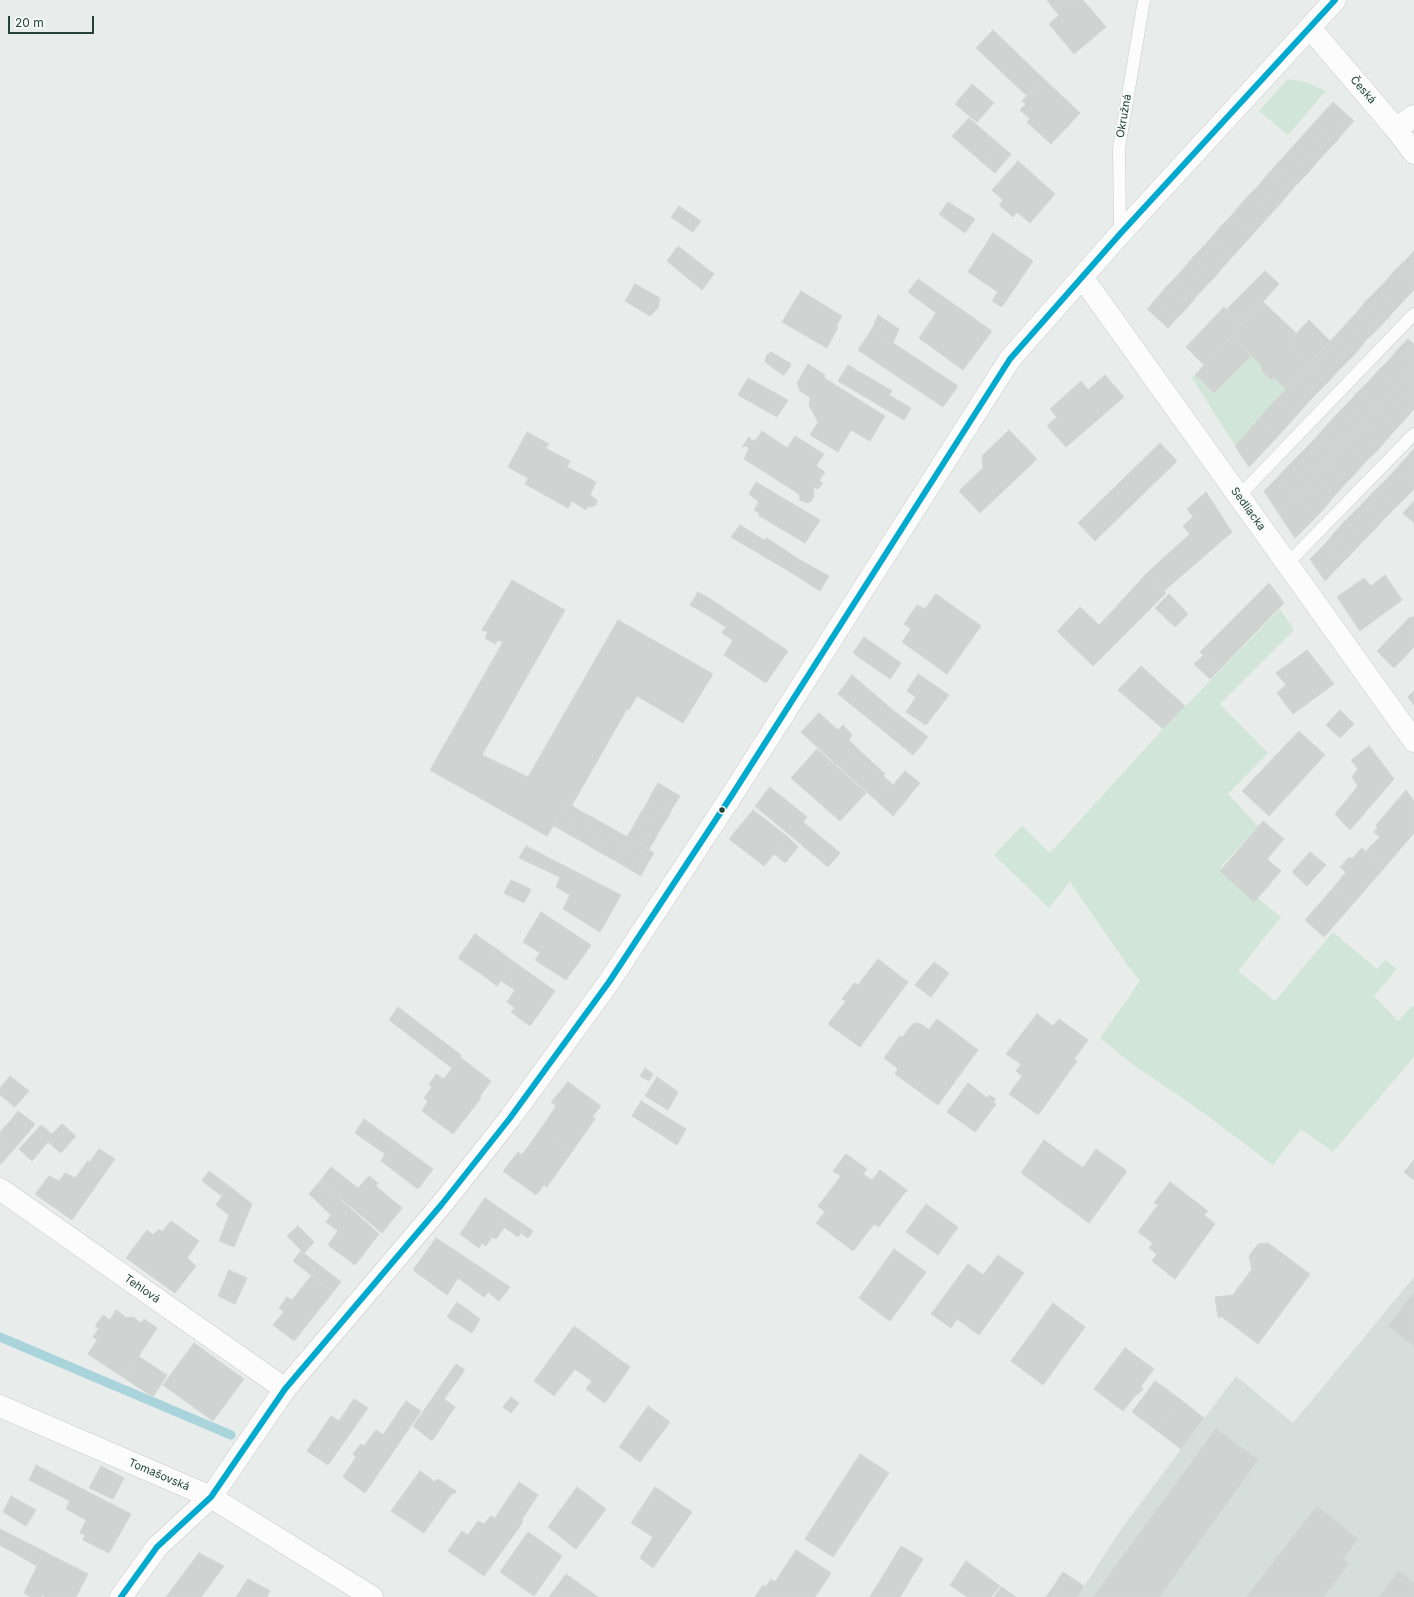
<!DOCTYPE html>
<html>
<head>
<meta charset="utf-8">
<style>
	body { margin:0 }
	#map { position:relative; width:1414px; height:1597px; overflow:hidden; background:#e8edeb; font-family:Inter,sans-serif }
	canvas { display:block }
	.scale { position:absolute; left:8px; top:16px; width:86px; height:18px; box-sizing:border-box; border:2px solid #24423a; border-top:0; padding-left:5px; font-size:12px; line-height:14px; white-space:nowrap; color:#24423a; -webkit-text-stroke:3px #f7fbf9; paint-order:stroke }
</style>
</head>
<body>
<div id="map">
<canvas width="1414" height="1597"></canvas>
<div class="scale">20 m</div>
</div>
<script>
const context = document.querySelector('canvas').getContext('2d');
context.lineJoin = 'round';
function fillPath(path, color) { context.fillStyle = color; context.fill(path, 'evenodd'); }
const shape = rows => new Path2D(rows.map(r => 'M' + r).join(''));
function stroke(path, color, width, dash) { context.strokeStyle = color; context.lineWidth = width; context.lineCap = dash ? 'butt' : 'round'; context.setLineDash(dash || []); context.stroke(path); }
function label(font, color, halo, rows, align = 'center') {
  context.font = font + ' Inter,sans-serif'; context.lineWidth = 3; context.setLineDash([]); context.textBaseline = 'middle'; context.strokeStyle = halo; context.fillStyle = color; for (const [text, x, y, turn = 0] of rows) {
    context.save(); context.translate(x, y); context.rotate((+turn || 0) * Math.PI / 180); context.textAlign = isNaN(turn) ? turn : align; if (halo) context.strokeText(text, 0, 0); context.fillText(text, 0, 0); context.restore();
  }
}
fillPath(shape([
	[1414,1277,1414,1292,1388,1326,1414,1346,1414,1597,1323,1597,1349,1564,1343,1559,1358,1539,1317,1506,1246,1597,1077,1597,1122,1528,1236,1376,1293,1423]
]), '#d6dedb');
fillPath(shape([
	[1288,79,1306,82,1326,91,1288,135,1259,111],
	[1252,355,1261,365,1262,371,1270,380,1273,377,1286,389,1235,446,1192,378,1195,375,1214,393],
	[1280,609,1294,630,1220,704,1268,753,1228,794,1258,826,1220,868,1281,917,1238,971,1275,1001,1333,932,1377,969,1385,960,1397,969,1374,996,1398,1021,1412,1006,1414,1007,1414,1057,1333,1152,1301,1129,1273,1165,1190,1103,1132,1064,1100,1038,1140,981,1128,966,1070,882,1049,908,994,855,1022,826,1050,853,1163,729]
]), '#d1e6d8');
stroke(shape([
	[0,1337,231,1435]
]), '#a9d4db', 9);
const building = shape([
	[1047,0,1060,0,1052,7,1047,0],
	[1060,0,1083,0,1106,27,1074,54,1049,24,1059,15,1052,7,1060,0],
	[993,30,1043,78,1027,96,976,48,993,30],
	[1043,78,1080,113,1051,144,1027,122,1030,119,1020,110,1026,104,1022,101,1043,78],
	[972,84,994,103,977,122,955,104,972,84],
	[1333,102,1354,121,1345,131,1324,112,1333,102],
	[1324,112,1345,131,1336,142,1315,122,1324,112],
	[969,118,1000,145,984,164,952,136,969,118],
	[1315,122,1336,142,1326,152,1305,133,1315,122],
	[1305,133,1326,152,1317,162,1296,143,1305,133],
	[1296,143,1317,162,1308,173,1287,153,1296,143],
	[1000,145,1011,154,995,173,984,164,1000,145],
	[1287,153,1308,173,1298,183,1277,164,1287,153],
	[1018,161,1055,194,1030,223,1017,212,1013,217,999,205,1003,200,992,190,1018,161],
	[1277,164,1298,183,1289,193,1268,174,1277,164],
	[1268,174,1289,193,1280,204,1259,185,1268,174],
	[1259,185,1280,204,1271,214,1249,195,1259,185],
	[1249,195,1271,214,1261,225,1240,205,1249,195],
	[948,202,975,219,965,233,939,214,948,202],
	[1240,205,1261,225,1252,235,1231,216,1240,205],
	[679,206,701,221,693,232,671,217,679,206],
	[1231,216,1252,235,1243,245,1221,226,1231,216],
	[1221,226,1243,245,1233,256,1212,237,1221,226],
	[993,233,1033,261,1002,307,992,301,998,292,968,272,993,233],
	[1212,237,1233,256,1224,266,1203,247,1212,237],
	[678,246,714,274,702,290,667,261,678,246],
	[1203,247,1224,266,1215,277,1193,257,1203,247],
	[1414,251,1414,265,1407,259,1414,251],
	[1193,257,1215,277,1205,287,1184,268,1193,257],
	[1407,259,1414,265,1414,285,1396,269,1407,259],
	[1184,268,1205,287,1196,297,1175,278,1184,268],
	[1396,269,1414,285,1414,290,1406,298,1387,280,1396,269],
	[1265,271,1279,284,1242,325,1226,310,1265,271],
	[1175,278,1196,297,1187,308,1165,288,1175,278],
	[918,279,992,331,963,370,919,338,936,313,908,292,918,279],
	[1387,280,1406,298,1396,309,1376,291,1387,280],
	[635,284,660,298,658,308,650,316,625,301,635,284],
	[1165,288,1187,308,1177,318,1156,299,1165,288],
	[801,291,842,316,836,326,838,327,827,348,782,322,801,291],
	[1376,291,1396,309,1386,320,1366,301,1376,291],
	[1156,299,1177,318,1168,328,1147,309,1156,299],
	[1366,301,1386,320,1377,330,1358,311,1366,301],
	[1263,302,1296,333,1288,343,1309,365,1286,389,1273,377,1271,380,1262,371,1261,365,1231,336,1263,302],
	[1224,307,1242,325,1204,365,1186,347,1224,307],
	[1358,311,1377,330,1367,339,1348,322,1358,311],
	[878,315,899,329,893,343,872,329,878,315],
	[1309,320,1330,341,1309,365,1288,343,1309,320],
	[1348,322,1367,339,1356,353,1336,335,1348,322],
	[872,329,958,386,943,407,858,350,872,329],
	[1336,335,1356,353,1347,362,1327,344,1336,335],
	[1231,336,1252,355,1214,393,1195,375,1231,336],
	[1408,339,1414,344,1414,364,1398,349,1408,339],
	[1327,344,1347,362,1337,372,1317,355,1327,344],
	[1398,349,1414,364,1414,369,1407,377,1389,360,1398,349],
	[771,352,790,363,791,365,785,374,783,375,765,362,766,356,771,352],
	[1317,355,1337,372,1327,383,1308,366,1317,355],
	[1389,360,1407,377,1397,387,1379,370,1389,360],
	[808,364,825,375,824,378,885,416,870,441,851,430,838,452,810,435,818,422,809,405,810,397,800,391,797,383,808,364],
	[848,365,892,391,889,395,911,408,904,420,838,381,848,365],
	[1308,366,1327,383,1316,394,1298,377,1308,366],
	[1414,369,1414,384,1407,377,1414,369],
	[1379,370,1397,387,1387,398,1369,381,1379,370],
	[1105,375,1124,397,1066,447,1047,426,1057,417,1050,409,1081,381,1088,390,1105,375],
	[1298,377,1316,394,1306,405,1287,388,1298,377],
	[1407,377,1414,384,1414,404,1397,387,1407,377],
	[748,378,788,400,777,417,738,395,748,378],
	[1369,381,1387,398,1376,409,1358,392,1369,381],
	[1397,387,1414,404,1414,409,1407,417,1387,398,1397,387],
	[1287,388,1306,405,1297,415,1278,398,1287,388],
	[1358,392,1376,409,1366,420,1348,403,1358,392],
	[1278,398,1297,415,1287,426,1268,408,1278,398],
	[1387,398,1407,417,1396,429,1376,409,1387,398],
	[1348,403,1366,420,1357,430,1338,413,1348,403],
	[1268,408,1287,426,1277,437,1258,420,1268,408],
	[1376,409,1396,429,1387,439,1366,420,1376,409],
	[1338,413,1357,430,1347,441,1328,424,1338,413],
	[1258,420,1277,437,1268,447,1249,430,1258,420],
	[1366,420,1387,439,1377,451,1356,431,1366,420],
	[1328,424,1347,441,1337,452,1319,434,1328,424],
	[1009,430,1037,459,980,513,959,491,983,468,982,456,1009,430],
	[1249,430,1268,447,1249,467,1235,446,1249,430],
	[762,431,787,448,795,436,824,454,816,466,825,472,819,481,823,483,818,489,814,487,813,490,814,497,810,502,807,503,800,500,799,494,744,459,749,449,747,446,742,447,749,437,752,441,757,439,762,431],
	[1356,431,1377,451,1366,461,1346,442,1356,431],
	[527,432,549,444,545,448,570,461,567,467,596,482,590,495,597,500,596,505,591,507,588,506,586,510,572,501,568,508,525,484,528,478,508,467,527,432],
	[1319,434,1337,452,1327,463,1308,446,1319,434],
	[1346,442,1366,461,1357,472,1336,453,1346,442],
	[1160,443,1177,461,1095,541,1078,523,1160,443],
	[1308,446,1327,463,1317,473,1298,456,1308,446],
	[1414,449,1414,465,1406,458,1414,449],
	[1336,453,1357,472,1346,483,1325,465,1336,453],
	[1298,456,1317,473,1308,484,1288,466,1298,456],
	[1406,458,1414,465,1414,485,1396,469,1406,458],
	[1325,465,1346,483,1335,495,1315,476,1325,465],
	[1288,466,1308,484,1298,495,1278,477,1288,466],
	[1396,469,1414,485,1414,489,1405,498,1387,479,1396,469],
	[1315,476,1335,495,1327,505,1306,486,1315,476],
	[1278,477,1298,495,1279,514,1264,491,1278,477],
	[1387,479,1405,498,1395,508,1375,490,1387,479],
	[756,482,820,520,805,543,758,515,760,513,754,510,759,502,749,494,756,482],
	[1306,486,1327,505,1317,516,1296,497,1306,486],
	[1375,490,1395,508,1385,518,1366,500,1375,490],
	[1206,492,1232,532,1164,591,1149,571,1190,534,1183,526,1193,517,1187,509,1206,492],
	[1296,497,1317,516,1295,538,1279,514,1296,497],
	[1366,500,1385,518,1375,529,1355,511,1366,500],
	[1414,501,1414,523,1403,513,1414,501],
	[1355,511,1375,529,1364,540,1345,521,1355,511],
	[1345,521,1364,540,1354,551,1334,533,1345,521],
	[740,525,764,540,767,538,800,560,792,573,731,537,740,525],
	[1334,533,1354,551,1343,562,1325,544,1334,533],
	[1325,544,1343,562,1325,581,1310,559,1325,544],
	[800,560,829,576,820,591,792,573,800,560],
	[1149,571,1166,593,1122,637,1104,620,1149,571],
	[1385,575,1402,600,1360,631,1337,597,1364,578,1371,586,1385,575],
	[512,580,565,610,482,755,528,777,618,620,713,674,683,723,637,696,629,710,627,709,572,805,568,803,547,836,430,770,503,642,498,640,495,644,485,638,488,632,482,630,512,580],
	[1269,583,1284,603,1219,670,1200,652,1269,583],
	[698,592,712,600,702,612,690,605,698,592],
	[936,594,981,626,947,674,902,642,911,629,904,624,917,605,925,609,936,594],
	[1169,594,1188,614,1175,627,1155,608,1169,594],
	[712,600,788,651,766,683,724,655,733,640,722,633,726,627,702,612,712,600],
	[1080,607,1099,625,1104,620,1122,637,1093,666,1057,631,1080,607],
	[1414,616,1414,647,1394,668,1377,651,1410,617,1412,618,1414,616],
	[864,637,901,663,890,679,853,653,864,637],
	[1307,650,1334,684,1293,714,1277,693,1286,685,1276,673,1307,650],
	[1204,655,1219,670,1210,679,1194,664,1204,655],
	[1141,666,1185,706,1163,729,1118,690,1141,666],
	[918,674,949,695,926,725,906,712,916,697,907,691,918,674],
	[852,675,894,711,880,728,838,694,852,675],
	[1414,691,1414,705,1408,697,1414,691],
	[1340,710,1354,724,1340,738,1326,725,1340,710],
	[894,711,928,737,913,755,880,728,894,711],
	[819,713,838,730,843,725,852,735,849,740,859,750,841,769,801,732,819,713],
	[1299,731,1325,755,1269,816,1242,791,1299,731],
	[1369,746,1394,779,1350,830,1335,814,1358,786,1352,777,1358,769,1351,760,1369,746],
	[817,749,866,793,840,821,791,778,817,749],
	[859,750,885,774,883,776,891,783,876,800,841,769,859,750],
	[905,771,920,783,893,816,876,800,891,783,893,785,905,771],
	[658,783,680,796,673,807,651,795,658,783],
	[770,787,807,817,803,822,827,842,816,857,755,806,770,787],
	[1406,790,1414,801,1414,833,1384,868,1366,851,1380,837,1374,832,1378,827,1376,825,1406,790],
	[651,795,673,807,668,817,646,805,651,795],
	[568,803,580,811,568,834,553,825,568,803],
	[646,805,668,817,661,828,639,816,646,805],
	[753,810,788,837,764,866,729,839,753,810],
	[580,811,592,817,579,840,568,834,580,811],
	[639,816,661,828,655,839,633,827,639,816],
	[592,817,604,824,591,847,579,840,592,817],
	[1263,821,1284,839,1267,859,1281,871,1254,902,1220,871,1263,821],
	[604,824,615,830,601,853,591,847,604,824],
	[633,827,655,839,649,849,627,837,633,827],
	[615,830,627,837,614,860,601,853,615,830],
	[627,837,654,853,647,864,620,848,627,837],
	[788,837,798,847,785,863,774,854,788,837],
	[827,842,840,853,828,867,816,857,827,842],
	[526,846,621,895,600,932,563,909,570,895,556,887,560,877,519,858,526,846],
	[620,848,647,864,641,876,614,860,620,848],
	[1362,848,1384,868,1352,905,1333,888,1346,872,1340,867,1349,857,1352,859,1362,848],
	[1310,852,1326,865,1307,886,1292,872,1310,852],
	[511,880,531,889,524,903,504,893,511,880],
	[1333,888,1352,905,1324,937,1305,920,1333,888],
	[541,912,591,945,566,980,535,960,540,953,523,942,541,912],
	[475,934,498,950,481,974,458,958,475,934],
	[498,950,514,962,497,986,481,974,498,950],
	[878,959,908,982,860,1047,828,1024,846,1001,842,999,854,983,858,985,878,959],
	[514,962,555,991,530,1026,511,1012,515,1008,507,1002,515,990,501,981,514,962],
	[934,962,949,973,931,997,915,985,934,962],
	[398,1007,461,1055,452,1068,389,1020,398,1007],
	[1037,1014,1053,1026,1059,1019,1088,1040,1074,1059,1077,1061,1038,1115,1009,1094,1022,1076,1016,1071,1021,1064,1006,1054,1037,1014],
	[937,1019,978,1050,938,1105,895,1074,898,1069,884,1058,900,1036,902,1038,910,1027,915,1023,921,1024,929,1030,937,1019],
	[460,1057,491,1081,480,1096,481,1098,453,1134,422,1111,428,1101,424,1098,432,1087,429,1085,436,1074,444,1079,460,1057],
	[645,1068,653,1074,649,1081,640,1076,645,1068],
	[10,1076,29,1091,15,1107,0,1095,0,1088,10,1076],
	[657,1077,678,1092,668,1110,645,1096,657,1077],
	[568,1082,601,1106,592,1117,595,1119,571,1153,540,1130,556,1106,551,1102,568,1082],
	[968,1083,987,1098,989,1095,996,1099,993,1103,996,1104,975,1132,947,1112,968,1083],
	[641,1101,686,1129,677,1145,632,1116,641,1101],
	[18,1111,35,1124,27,1134,11,1120,18,1111],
	[364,1119,433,1169,418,1189,381,1161,385,1154,355,1133,364,1119],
	[11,1120,27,1134,0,1165,0,1132,11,1120],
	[62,1124,76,1136,61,1153,48,1142,32,1161,19,1149,41,1125,52,1134,62,1124],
	[540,1130,571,1153,547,1187,544,1185,536,1195,503,1171,518,1152,522,1155,540,1130],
	[1044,1140,1083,1168,1096,1149,1127,1171,1089,1223,1021,1173,1044,1140],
	[99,1149,115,1159,105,1173,90,1162,99,1149],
	[846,1154,867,1169,863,1174,872,1180,880,1170,908,1191,906,1191,879,1227,874,1224,853,1251,816,1223,825,1212,818,1206,841,1176,833,1171,846,1154],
	[1414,1160,1414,1180,1404,1172,1414,1160],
	[88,1161,105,1173,72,1220,35,1194,49,1176,59,1181,65,1173,75,1178,88,1161],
	[331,1167,358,1188,369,1176,378,1183,376,1186,402,1208,382,1233,320,1181,331,1167],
	[209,1171,229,1186,222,1196,202,1181,209,1171],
	[320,1181,379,1234,355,1265,328,1245,338,1231,326,1222,331,1215,309,1194,320,1181],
	[1170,1182,1208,1211,1204,1215,1215,1224,1175,1279,1152,1261,1157,1254,1149,1248,1153,1243,1138,1232,1158,1205,1154,1203,1170,1182],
	[229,1186,252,1204,234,1247,219,1241,229,1215,216,1205,229,1186],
	[485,1198,505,1212,497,1222,504,1228,496,1239,492,1237,486,1246,482,1243,479,1248,460,1234,485,1198],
	[926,1204,958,1227,938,1255,906,1232,926,1204],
	[505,1212,526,1226,518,1237,497,1222,505,1212],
	[171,1221,199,1241,187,1258,196,1266,175,1293,126,1258,147,1230,153,1235,159,1229,162,1232,171,1221],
	[298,1226,314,1242,304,1253,287,1236,298,1226],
	[526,1226,533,1231,528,1238,522,1234,526,1226],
	[436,1238,510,1287,499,1301,488,1292,484,1297,458,1278,447,1295,413,1270,436,1238],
	[1268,1243,1310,1274,1258,1344,1222,1317,1218,1317,1215,1297,1233,1295,1252,1269,1249,1256,1258,1244,1268,1243],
	[894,1249,926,1272,890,1321,859,1298,894,1249],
	[301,1251,341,1282,333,1292,293,1261,301,1251],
	[998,1255,1024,1273,979,1335,957,1319,951,1328,931,1314,968,1264,983,1275,998,1255],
	[229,1270,247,1278,235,1304,218,1296,229,1270],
	[311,1276,333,1292,294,1341,273,1325,284,1312,279,1308,287,1297,292,1300,311,1276],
	[1414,1292,1414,1346,1388,1326,1414,1292],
	[457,1302,480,1319,472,1333,447,1317,457,1302],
	[1053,1303,1085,1327,1043,1385,1011,1361,1053,1303],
	[116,1310,127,1318,133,1317,141,1323,144,1319,157,1328,124,1378,88,1354,97,1340,93,1337,99,1328,95,1326,103,1315,110,1320,116,1310],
	[574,1326,630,1367,605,1403,586,1389,592,1381,575,1369,554,1396,534,1381,574,1326],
	[194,1343,244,1379,213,1421,163,1385,194,1343],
	[1125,1348,1154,1369,1141,1386,1143,1390,1135,1396,1123,1411,1094,1389,1125,1348],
	[138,1356,167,1375,153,1397,124,1378,138,1356],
	[456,1364,465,1370,444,1399,455,1407,432,1441,413,1426,456,1364],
	[1155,1381,1180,1399,1156,1430,1132,1412,1155,1381],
	[511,1397,519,1403,511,1413,503,1407,511,1397],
	[354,1399,368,1408,328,1465,307,1451,331,1416,339,1421,354,1399],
	[1180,1399,1204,1418,1181,1449,1156,1430,1180,1399],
	[406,1401,421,1411,365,1493,343,1477,356,1457,353,1454,361,1444,364,1446,376,1430,383,1435,406,1401],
	[648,1406,670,1422,640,1462,619,1447,648,1406],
	[1216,1429,1258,1460,1159,1597,1093,1597,1216,1429],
	[860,1454,889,1473,833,1557,805,1539,860,1454],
	[36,1465,131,1514,109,1553,83,1540,85,1535,80,1533,86,1520,66,1509,70,1501,29,1480,36,1465],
	[101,1466,124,1478,113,1499,89,1488,101,1466],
	[420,1471,435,1482,438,1479,456,1491,454,1494,452,1493,424,1533,391,1511,420,1471],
	[519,1482,538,1495,522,1519,523,1521,519,1528,484,1576,448,1551,462,1531,468,1535,478,1521,484,1524,491,1516,495,1518,519,1482],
	[577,1487,606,1509,576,1549,548,1527,577,1487],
	[655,1487,692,1512,653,1568,640,1558,653,1537,631,1523,655,1487],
	[11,1496,36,1510,26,1526,3,1512,11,1496],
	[1317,1506,1358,1539,1343,1559,1349,1564,1323,1597,1246,1597,1317,1506],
	[0,1529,88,1574,76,1597,45,1597,42,1595,41,1597,31,1597,24,1593,37,1566,0,1545,0,1529],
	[528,1532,562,1556,534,1596,500,1572,528,1532],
	[901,1546,923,1559,900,1597,870,1597,901,1546],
	[796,1550,831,1573,815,1597,755,1597,763,1585,766,1587,771,1579,775,1582,796,1550],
	[199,1553,224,1566,201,1597,166,1597,199,1553],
	[966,1561,1000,1586,991,1597,967,1597,950,1585,966,1561],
	[1399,1571,1414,1583,1414,1597,1379,1597,1399,1571],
	[1063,1572,1084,1586,1077,1597,1067,1597,1053,1587,1063,1572],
	[566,1574,598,1597,549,1597,566,1574],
	[248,1579,270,1591,267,1597,236,1597,248,1579],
	[1001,1587,1003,1588,1016,1597,994,1597,1001,1587],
	[1053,1587,1067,1597,1046,1597,1053,1587]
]);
fillPath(building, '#cfd4d2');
stroke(building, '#d1d6d4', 1);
const service = shape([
	[1120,233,1119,148,1144,0],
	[1239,496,1414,314],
	[1287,564,1414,434]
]);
const minor = shape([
	[1310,28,1396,129,1414,153],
	[1396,129,1414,116],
	[1082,277,1414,741],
	[0,1189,285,1389],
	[0,1406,211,1497,372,1597],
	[121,1597,157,1547,211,1497,285,1389,442,1204,510,1118,609,982,732,795,1010,359,1120,234,1335,0]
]);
stroke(service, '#c5cac8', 13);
stroke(minor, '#c5cac8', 23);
stroke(service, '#fcfcfc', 12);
stroke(minor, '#fcfcfc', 22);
stroke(shape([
	[121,1597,157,1547,211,1497,285,1389,442,1204,510,1118,609,982,732,795,1010,359,1120,234,1335,0]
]), '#00a9ce', 6);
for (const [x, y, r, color] of [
	[722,810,3.5,"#24423a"]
]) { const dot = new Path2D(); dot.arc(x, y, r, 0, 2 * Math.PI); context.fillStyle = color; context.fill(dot); stroke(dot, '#f7fbf9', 1.5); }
label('11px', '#24423a', '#f7fbf9', [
	["Česká",1363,90,49],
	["Okružná",1124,116,-80],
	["Sedliacka",1248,509,54],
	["Tehlová",142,1289,35],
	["Tomašovská",159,1475,23]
]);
</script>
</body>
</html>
